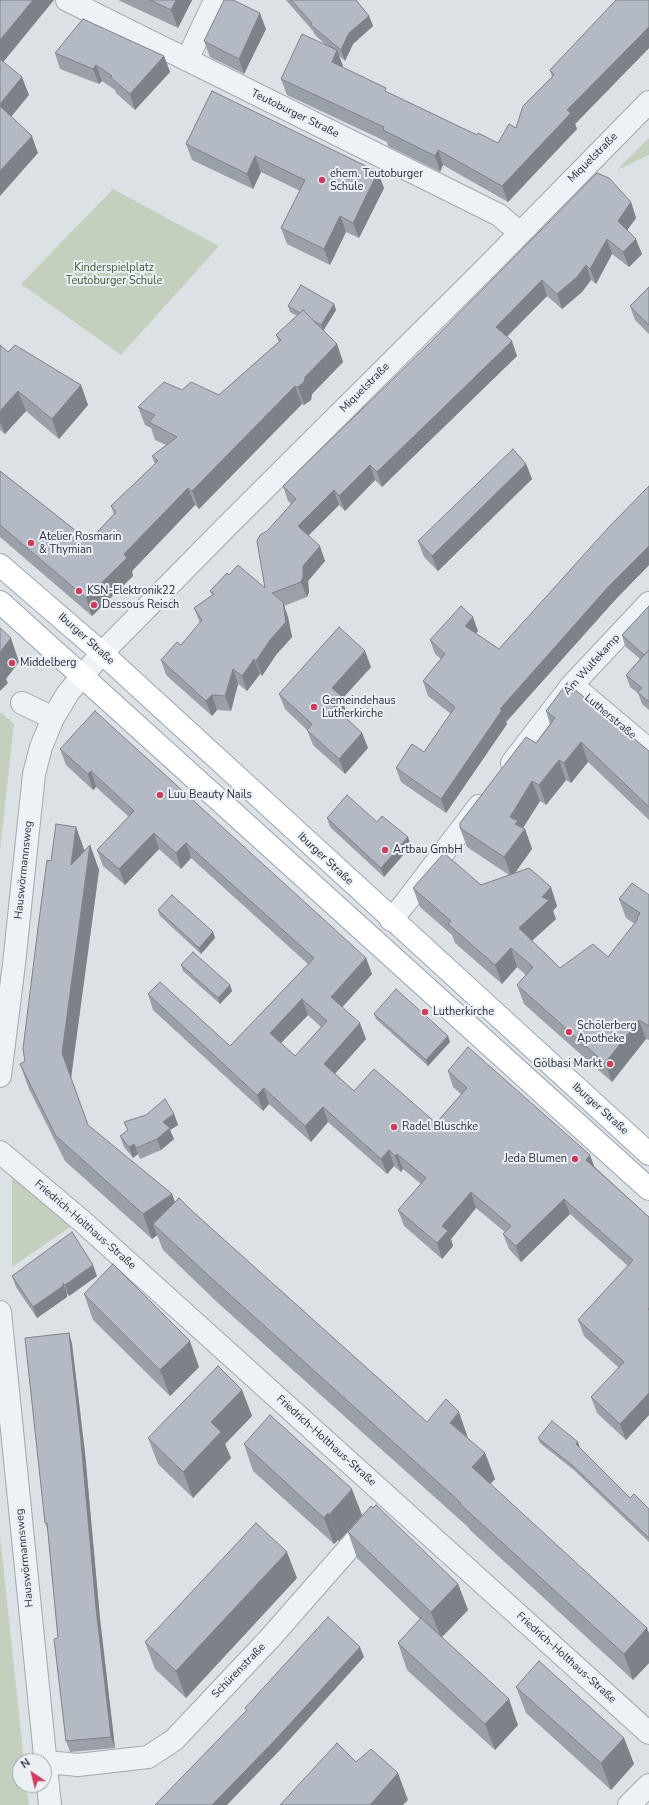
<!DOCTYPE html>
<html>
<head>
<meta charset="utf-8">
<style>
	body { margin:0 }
	#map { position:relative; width:649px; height:1805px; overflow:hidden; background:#dce1e6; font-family:"Nunito Sans",sans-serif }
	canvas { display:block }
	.north { position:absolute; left:12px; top:1753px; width:40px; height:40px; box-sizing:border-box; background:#ebf0f4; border:1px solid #9ca3ab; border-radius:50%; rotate:325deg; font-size:11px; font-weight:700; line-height:16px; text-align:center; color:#26303d }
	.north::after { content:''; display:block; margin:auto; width:14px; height:18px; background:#cf3d5e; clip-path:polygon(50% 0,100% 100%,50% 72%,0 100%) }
</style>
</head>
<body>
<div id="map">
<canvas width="649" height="1805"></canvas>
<div class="north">N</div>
</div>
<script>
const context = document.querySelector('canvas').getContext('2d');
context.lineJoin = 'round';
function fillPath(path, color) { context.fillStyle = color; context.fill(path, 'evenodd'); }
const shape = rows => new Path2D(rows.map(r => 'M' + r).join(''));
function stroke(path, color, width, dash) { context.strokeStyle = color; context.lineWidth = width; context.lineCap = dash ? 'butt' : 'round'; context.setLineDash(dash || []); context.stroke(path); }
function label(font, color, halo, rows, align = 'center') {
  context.font = font + ' "Nunito Sans",sans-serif'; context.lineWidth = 4; context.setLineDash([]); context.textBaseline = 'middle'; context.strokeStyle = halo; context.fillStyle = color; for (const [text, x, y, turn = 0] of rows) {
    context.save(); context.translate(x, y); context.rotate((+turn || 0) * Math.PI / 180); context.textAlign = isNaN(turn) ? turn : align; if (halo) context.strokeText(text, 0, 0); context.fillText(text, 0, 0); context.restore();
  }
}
fillPath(shape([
	[649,138,649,155,617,170],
	[113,189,219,246,121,355,21,284],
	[0,713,2,713,14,724,0,851],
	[12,1174,70,1227,12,1267],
	[0,1536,24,1761,20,1761,20,1785,26,1785,29,1805,0,1805]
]), '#c3d0bd');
const minor = shape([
	[67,0,499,215,520,233],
	[187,60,212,7,219,0],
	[572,685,649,750],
	[22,703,53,718],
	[512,763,572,685,649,603],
	[391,920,406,902,479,806],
	[0,1076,14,964,34,774,41,747,53,718,68,693,102,653,226,527,488,266,649,102],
	[0,1152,83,1222,649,1733],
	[0,1312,50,1805],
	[46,1762,78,1765,148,1757,174,1740,271,1637,371,1523],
	[629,1805,649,1785]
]);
const major = shape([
	[0,565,102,653,649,1154],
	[0,602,649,1189]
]);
stroke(minor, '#a2a8b0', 24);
stroke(major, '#9ba6b2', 24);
stroke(minor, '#eef1f5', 22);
stroke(major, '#fff', 22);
fillPath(shape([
	[118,0,192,0,178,28],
	[286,0,356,0,369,16,373,26,353,44,345,61,339,56,343,66,342,67,387,92,477,135,498,143,516,128,552,77,550,70,649,0,649,48,575,124,577,129,508,202,443,165,440,172,388,146,387,142,287,95,281,79,327,46,315,35,313,31],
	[266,29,244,74,210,57,204,41],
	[55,53,164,56,170,72,135,110,116,93,115,90,102,81,99,84,60,69],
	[212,91,384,188,359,238,346,232,330,265,287,244,281,228,300,191,261,172,253,189,192,160,186,144],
	[631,202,636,218,627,230,642,254,629,267,612,254,596,284,591,280,582,292,562,309,547,296,507,337,517,356,382,487,375,480,345,511,339,505,308,536,325,561,308,581,309,592,307,597,284,606,288,617,292,637,276,655,262,676,260,674,247,691,238,684,231,711,217,710,212,716,166,675,161,660,181,645,200,623,194,608,212,595,210,591,229,575,265,588,267,531,291,504,288,501,283,486],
	[649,287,649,334,635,320,630,306],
	[334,304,336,310,323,331,337,344,343,362,312,394,311,400,304,405,302,404,199,509,195,505,132,571,133,576,92,616,0,537,0,471,89,541,114,514,111,506,155,464,152,456,166,445,155,440,151,428,145,425,138,407,182,390,219,395,279,342,276,335,297,316,290,312,288,306],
	[0,345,8,352,81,385,88,405,59,439,26,411,5,434,0,430],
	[526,464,532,479,438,571,424,557,418,541],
	[649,486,649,565,615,600,506,722,507,724,446,813,401,782,396,768,424,752,451,714,428,696,423,681,441,659,435,654,430,640,478,631,476,633,499,649],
	[649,606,649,710,642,704,638,693,630,687,626,675,640,659,625,646,622,635],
	[371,667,342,699,346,712,343,715,362,733,368,748,345,774,313,745,307,730,285,709,279,694],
	[546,711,649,751,649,820,588,762,571,783,566,780,546,805,540,801,523,828,525,829,532,849,514,874,557,906,553,911,556,919,532,941,560,968,608,957,635,924,626,918,619,899,649,895,649,1040,646,1039,612,1082,524,1004,517,985,526,975,517,967,502,984,455,943,452,935,420,907,413,888,481,885,509,875,467,847,460,828,536,743,550,724],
	[60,749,366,958,372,974,342,1007,366,1039,335,1074,354,1091,436,1123,461,1094,453,1087,448,1071,595,1167,649,1217,649,1415,626,1440,597,1413,591,1397,619,1368,584,1336,578,1320,628,1266,570,1214,521,1262,509,1249,503,1234,505,1232,476,1208,451,1239,453,1246,442,1259,404,1226,398,1210,421,1184,403,1169,401,1172,394,1166,387,1174,328,1122,311,1142,269,1104,263,1111,153,1010,148,994,230,1046,308,964,191,858,181,869,159,849,125,885,103,866,97,850,129,817,96,787,93,790,66,765],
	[308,1015,321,1027,295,1056,281,1043],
	[327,818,377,822,411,846,384,877,330,827],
	[76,827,84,851,90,845,99,870,71,1078,88,1125,172,1194,175,1203,191,1210,427,1422,468,1439,485,1453,495,1479,490,1484,649,1633,649,1663,633,1680,470,1530,468,1527,218,1303,163,1250,157,1235,152,1239,65,1161,29,1089,20,1064,25,1061,51,861],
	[158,910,213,932,215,938,201,954,160,916],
	[181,965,230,985,232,991,220,1004,183,971],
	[374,1014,448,1036,450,1042,428,1066,376,1019],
	[174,1114,178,1125,170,1130,174,1139,161,1150,140,1159,138,1154,133,1158,124,1147,120,1136,128,1130,124,1122],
	[12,1276,97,1276,69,1296,67,1294,67,1297,37,1318,16,1287],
	[84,1294,199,1367,170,1396,93,1320],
	[69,1333,72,1344,85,1453,100,1619,115,1748,70,1752,66,1741,58,1638,48,1531,45,1523],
	[242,1390,252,1416,225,1444,231,1458,193,1498,158,1464,148,1438],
	[538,1438,580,1448,630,1498,649,1509,649,1542,575,1471,540,1443],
	[244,1444,362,1515,339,1541,338,1540,334,1544,253,1471],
	[348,1532,458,1584,468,1610,442,1637,518,1725,495,1750,407,1670,398,1643,420,1619,357,1558],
	[297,1578,186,1698,155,1669,145,1642],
	[516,1687,624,1738,634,1764,611,1790,526,1713]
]), '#9aa0a8');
fillPath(shape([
	[33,0,54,0,0,66,0,40],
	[176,0,192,0,178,28,171,10],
	[260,13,266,29,244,74,239,59],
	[369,16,373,26,353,44,345,61,341,50,349,33],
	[649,27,649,48,575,124,577,129,508,202,502,186,567,110],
	[337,50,343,66,337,78,332,62],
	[164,56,170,72,135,110,130,94],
	[96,65,102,81,99,84,93,69],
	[22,77,29,95,6,123,0,108,0,104],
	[32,136,38,153,0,196,0,171],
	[438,150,443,165,440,172,435,156],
	[255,156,261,172,253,189,247,174],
	[378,172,384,188,359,238,353,223],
	[631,202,636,218,623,236,618,221],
	[340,216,346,232,330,265,324,249],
	[607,239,612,254,596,284,590,269],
	[636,239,642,254,629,267,623,252],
	[586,265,591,280,582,292,562,309,557,294],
	[542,280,547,296,501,342,496,327],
	[334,304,336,310,323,331,321,325],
	[512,341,517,356,382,487,377,472],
	[337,344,343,362,312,394,311,400,304,405,298,387,305,377],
	[81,385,88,405,59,439,52,419],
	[295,386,302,404,199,509,192,491],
	[18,391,26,411,5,434,0,422,0,411],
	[526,464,532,479,438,571,432,556],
	[370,465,375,480,345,511,339,496],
	[188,488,195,505,132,571,133,576,92,616,86,598,124,554],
	[334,490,339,505,303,541,298,526],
	[320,546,325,561,308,581,309,592,307,597,301,582,303,566],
	[649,546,649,565,615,600,506,722,507,724,446,813,441,799,500,709,609,586],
	[283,602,288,617,292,637,276,655,262,676,256,661],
	[473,617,478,631,470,640,465,626],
	[11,638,19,662,6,679,8,683,0,691,0,652],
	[365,651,371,667,342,699,346,712,338,721,332,705,332,688],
	[254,659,260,674,247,691,242,676],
	[233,669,238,684,231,711,225,696],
	[212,695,217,710,212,716,206,701],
	[362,733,368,748,345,774,339,759],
	[581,742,588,762,571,783,564,763],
	[559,760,566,780,546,805,539,785],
	[91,771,96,787,93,790,88,774],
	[532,781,540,801,521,831,525,829,532,849,512,877,504,857,510,817],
	[76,827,85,852,71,865],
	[154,833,159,849,125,885,119,869],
	[408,837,411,846,384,877,381,868],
	[186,843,191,858,181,869,176,853],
	[90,845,99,870,71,1078,62,1053],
	[551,887,557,906,553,911,556,919,526,946,519,928,542,897],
	[213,932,215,938,201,954,199,948],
	[511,948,517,967,502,984,495,965],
	[366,958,372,974,337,1013,331,997],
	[230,985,232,991,220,1004,218,998],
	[302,999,308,1015,276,1048,270,1033],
	[639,1020,646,1039,612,1082,605,1063],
	[360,1023,366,1039,330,1079,324,1064],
	[448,1036,450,1042,428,1066,426,1060],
	[264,1088,269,1104,263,1111,257,1095],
	[323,1107,328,1122,311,1142,305,1126],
	[174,1114,178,1125,170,1130,174,1139,161,1150,157,1139,163,1122],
	[134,1144,138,1154,133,1158,129,1147],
	[389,1150,394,1166,387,1174,381,1159],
	[397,1154,403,1169,401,1172,395,1156],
	[590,1155,596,1171,586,1160],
	[471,1192,476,1208,451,1239,453,1246,442,1259,437,1243,442,1226],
	[172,1194,181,1219,153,1224,157,1235,152,1239,143,1214],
	[564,1199,570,1214,521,1262,516,1246],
	[93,1265,97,1276,69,1296,65,1285],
	[63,1283,67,1294,67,1297,37,1318,33,1307],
	[69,1333,72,1344,85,1453,100,1619,115,1748,111,1737,96,1608],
	[190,1341,199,1367,170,1396,160,1370],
	[242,1390,252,1416,225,1444,231,1458,193,1498,183,1472,211,1422],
	[649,1393,649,1415,626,1440,620,1424],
	[459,1412,468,1438,450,1423],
	[578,1442,580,1448,576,1444],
	[485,1453,495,1479,482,1493,472,1467],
	[352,1489,362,1515,339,1541,329,1515],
	[328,1513,338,1540,334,1544,324,1518],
	[287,1552,297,1578,186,1698,176,1671],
	[458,1584,468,1610,441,1638,431,1612],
	[647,1628,649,1633,649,1663,633,1680,624,1654],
	[360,1647,364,1657,281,1749,227,1805,212,1805],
	[509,1699,518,1725,495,1750,485,1724],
	[624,1738,634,1764,611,1790,601,1763],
	[398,1773,408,1800,403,1805,370,1805]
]), '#7d8288');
const building = shape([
	[0,0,33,0,0,40,0,0],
	[150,0,176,0,171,10,150,0],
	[224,0,233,0,260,13,239,59,204,41,224,0],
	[291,0,356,0,369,16,349,33,341,50,311,25,312,23,291,0],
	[616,0,649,0,649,27,567,110,571,113,502,186,438,150,435,156,383,130,384,127,281,79,302,34,337,50,332,62,386,88,385,91,477,135,478,133,498,143,509,124,516,128,523,106,554,75,550,70,616,0],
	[83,19,164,56,130,94,110,77,112,76,96,65,93,69,55,53,83,19],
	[0,59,22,77,0,104,0,59],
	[212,91,378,172,353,223,340,216,324,249,281,228,305,180,255,156,247,174,186,144,212,91],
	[0,106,32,136,0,171,0,106],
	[597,173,609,178,631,202,618,221,636,239,623,252,607,239,590,269,586,265,577,277,557,294,542,280,496,327,512,341,377,472,370,465,339,496,334,490,298,526,320,546,303,566,303,577,301,582,272,593,283,602,286,622,270,640,256,661,254,659,242,676,233,669,225,696,212,695,206,701,161,660,177,642,181,645,202,620,194,608,214,594,210,591,227,573,229,575,238,565,265,588,257,541,260,535,267,531,296,499,283,486,428,345,597,173],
	[301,285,334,304,321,325,314,321,303,310,300,313,288,306,301,285],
	[649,287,649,325,630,306,649,287],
	[303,310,337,344,305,377,304,382,298,387,295,386,192,491,188,488,124,554,127,558,86,598,0,525,0,471,89,541,116,512,111,506,158,461,152,456,177,437,149,422,155,415,138,407,164,382,182,390,191,382,219,395,281,340,276,335,303,310],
	[0,345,8,352,15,345,81,385,52,419,18,391,0,411,0,345],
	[513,449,526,464,432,556,418,541,513,449],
	[649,486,649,546,609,586,500,709,502,710,441,799,396,768,412,744,424,752,455,707,423,681,445,654,430,640,461,606,473,617,465,626,499,649,608,528,649,486],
	[649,606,649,650,644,655,622,635,649,606],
	[339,627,365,651,332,688,341,696,332,705,362,733,339,759,307,730,312,724,279,694,339,627],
	[0,628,11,638,0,652,0,628],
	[649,650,649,702,637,692,642,688,626,675,649,650],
	[567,683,649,751,649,807,581,742,564,763,559,760,539,785,532,781,510,817,518,821,515,824,525,829,504,857,460,828,460,823,526,737,536,743,555,718,546,711,567,683],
	[95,711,366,958,331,997,360,1023,324,1064,354,1091,374,1069,436,1123,467,1088,448,1071,468,1047,590,1155,586,1160,649,1217,649,1308,648,1309,649,1310,649,1393,620,1424,591,1397,624,1362,578,1320,633,1260,564,1199,516,1246,503,1234,511,1226,471,1192,442,1226,448,1231,437,1243,398,1210,426,1178,397,1154,395,1156,389,1150,381,1159,323,1107,305,1126,264,1088,257,1095,148,994,160,982,230,1046,314,958,186,843,176,853,154,833,119,869,97,850,134,811,91,771,88,774,60,749,95,711],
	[302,999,327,1021,295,1056,270,1033,302,999],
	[347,795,377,822,382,816,408,837,381,868,327,818,347,795],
	[56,824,76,827,71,865,90,845,62,1053,88,1125,172,1194,143,1214,56,1136,20,1064,25,1061,23,1049,38,928,47,860,51,861,56,824],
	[444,853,481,885,529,868,551,887,542,897,549,900,519,928,560,968,593,944,608,957,638,919,637,918,640,913,619,899,632,883,649,895,649,1026,639,1020,605,1063,517,985,533,967,511,948,495,965,448,924,451,921,413,888,444,853],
	[172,895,213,932,199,948,158,910,172,895],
	[193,952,230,985,218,998,181,965,193,952],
	[396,989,448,1036,426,1060,374,1014,396,989],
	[165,1099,174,1114,163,1122,170,1128,157,1139,136,1148,134,1144,129,1147,120,1136,128,1130,124,1122,146,1115,165,1099],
	[179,1198,191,1210,427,1422,446,1399,459,1412,450,1423,485,1453,472,1467,647,1628,624,1654,460,1504,461,1503,209,1276,153,1224,179,1198],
	[72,1232,93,1265,65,1285,63,1283,63,1286,33,1307,12,1276,72,1232],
	[113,1264,190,1341,160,1370,84,1294,113,1264],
	[69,1333,81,1442,96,1608,111,1737,66,1741,54,1639,58,1638,47,1523,45,1523,25,1338,69,1333],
	[218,1366,242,1390,211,1422,221,1432,183,1472,148,1438,218,1366],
	[270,1415,352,1489,329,1515,328,1513,324,1518,244,1444,270,1415],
	[552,1421,578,1442,576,1444,630,1498,634,1494,649,1509,649,1538,573,1466,538,1438,552,1421],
	[376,1505,458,1584,431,1612,348,1532,371,1506,373,1508,376,1505],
	[256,1523,287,1552,176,1671,145,1642,256,1523],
	[328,1617,360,1647,277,1738,212,1805,155,1805,247,1710,245,1708,328,1617],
	[421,1618,509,1699,485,1724,398,1643,421,1618],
	[539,1661,624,1738,601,1763,516,1687,539,1661],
	[337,1743,356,1762,371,1749,398,1773,370,1805,280,1805,337,1743]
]);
fillPath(building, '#b3bac3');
stroke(building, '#7d8288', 1);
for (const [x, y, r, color] of [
	[322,180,4,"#cf3d5e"],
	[31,543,4,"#cf3d5e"],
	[79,591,4,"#cf3d5e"],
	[94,605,4,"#cf3d5e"],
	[12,663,4,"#cf3d5e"],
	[314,707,4,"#cf3d5e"],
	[160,795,4,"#cf3d5e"],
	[385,850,4,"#cf3d5e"],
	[425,1012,4,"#cf3d5e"],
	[569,1032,4,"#cf3d5e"],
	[610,1064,4,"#cf3d5e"],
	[394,1127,4,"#cf3d5e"],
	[575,1159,4,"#cf3d5e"]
]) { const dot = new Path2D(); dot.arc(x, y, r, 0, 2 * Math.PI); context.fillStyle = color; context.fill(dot); stroke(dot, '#ebf0f4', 1.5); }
label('11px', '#26303d', '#ebf0f4', [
	["Teutoburger Straße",295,114,26],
	["Miquelstraße",593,158,-45],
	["Miquelstraße",365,388,-45],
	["Iburger Straße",86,639,42],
	["Am Wulfekamp",592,665,-48],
	["Lutherstraße",610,717,40],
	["Iburger Straße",325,859,43],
	["Hauswörmannsweg",24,870,-84],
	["Iburger Straße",600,1109,42],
	["Friedrich-Holthaus-Straße",85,1225,41],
	["Friedrich-Holthaus-Straße",326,1441,42],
	["Hauswörmannsweg",25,1558,-96],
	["Friedrich-Holthaus-Straße",566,1658,42],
	["Schürenstraße",239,1671,-46]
]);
label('11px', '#26303d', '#ebf0f4', [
	["ehem. Teutoburger",330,174],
	["Schule",330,187],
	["Atelier Rosmarin",39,537],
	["& Thymian",39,550],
	["KSN-Elektronik22",87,591],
	["Dessous Reisch",102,605],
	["Middelberg",20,663],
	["Gemeindehaus",322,701],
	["Lutherkirche",322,714],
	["Luu Beauty Nails",168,795],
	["Artbau GmbH",393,850],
	["Lutherkirche",433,1012],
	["Schölerberg",577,1026],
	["Apotheke",577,1039],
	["Gölbasi Markt",602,1064,"right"],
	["Radel Bluschke",402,1127],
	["Jeda Blumen",567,1159,"right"]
], 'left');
label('11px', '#3d5933', '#ebf0f4', [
	["Kinderspielplatz",114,268],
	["Teutoburger Schule",114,281]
]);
</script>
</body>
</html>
